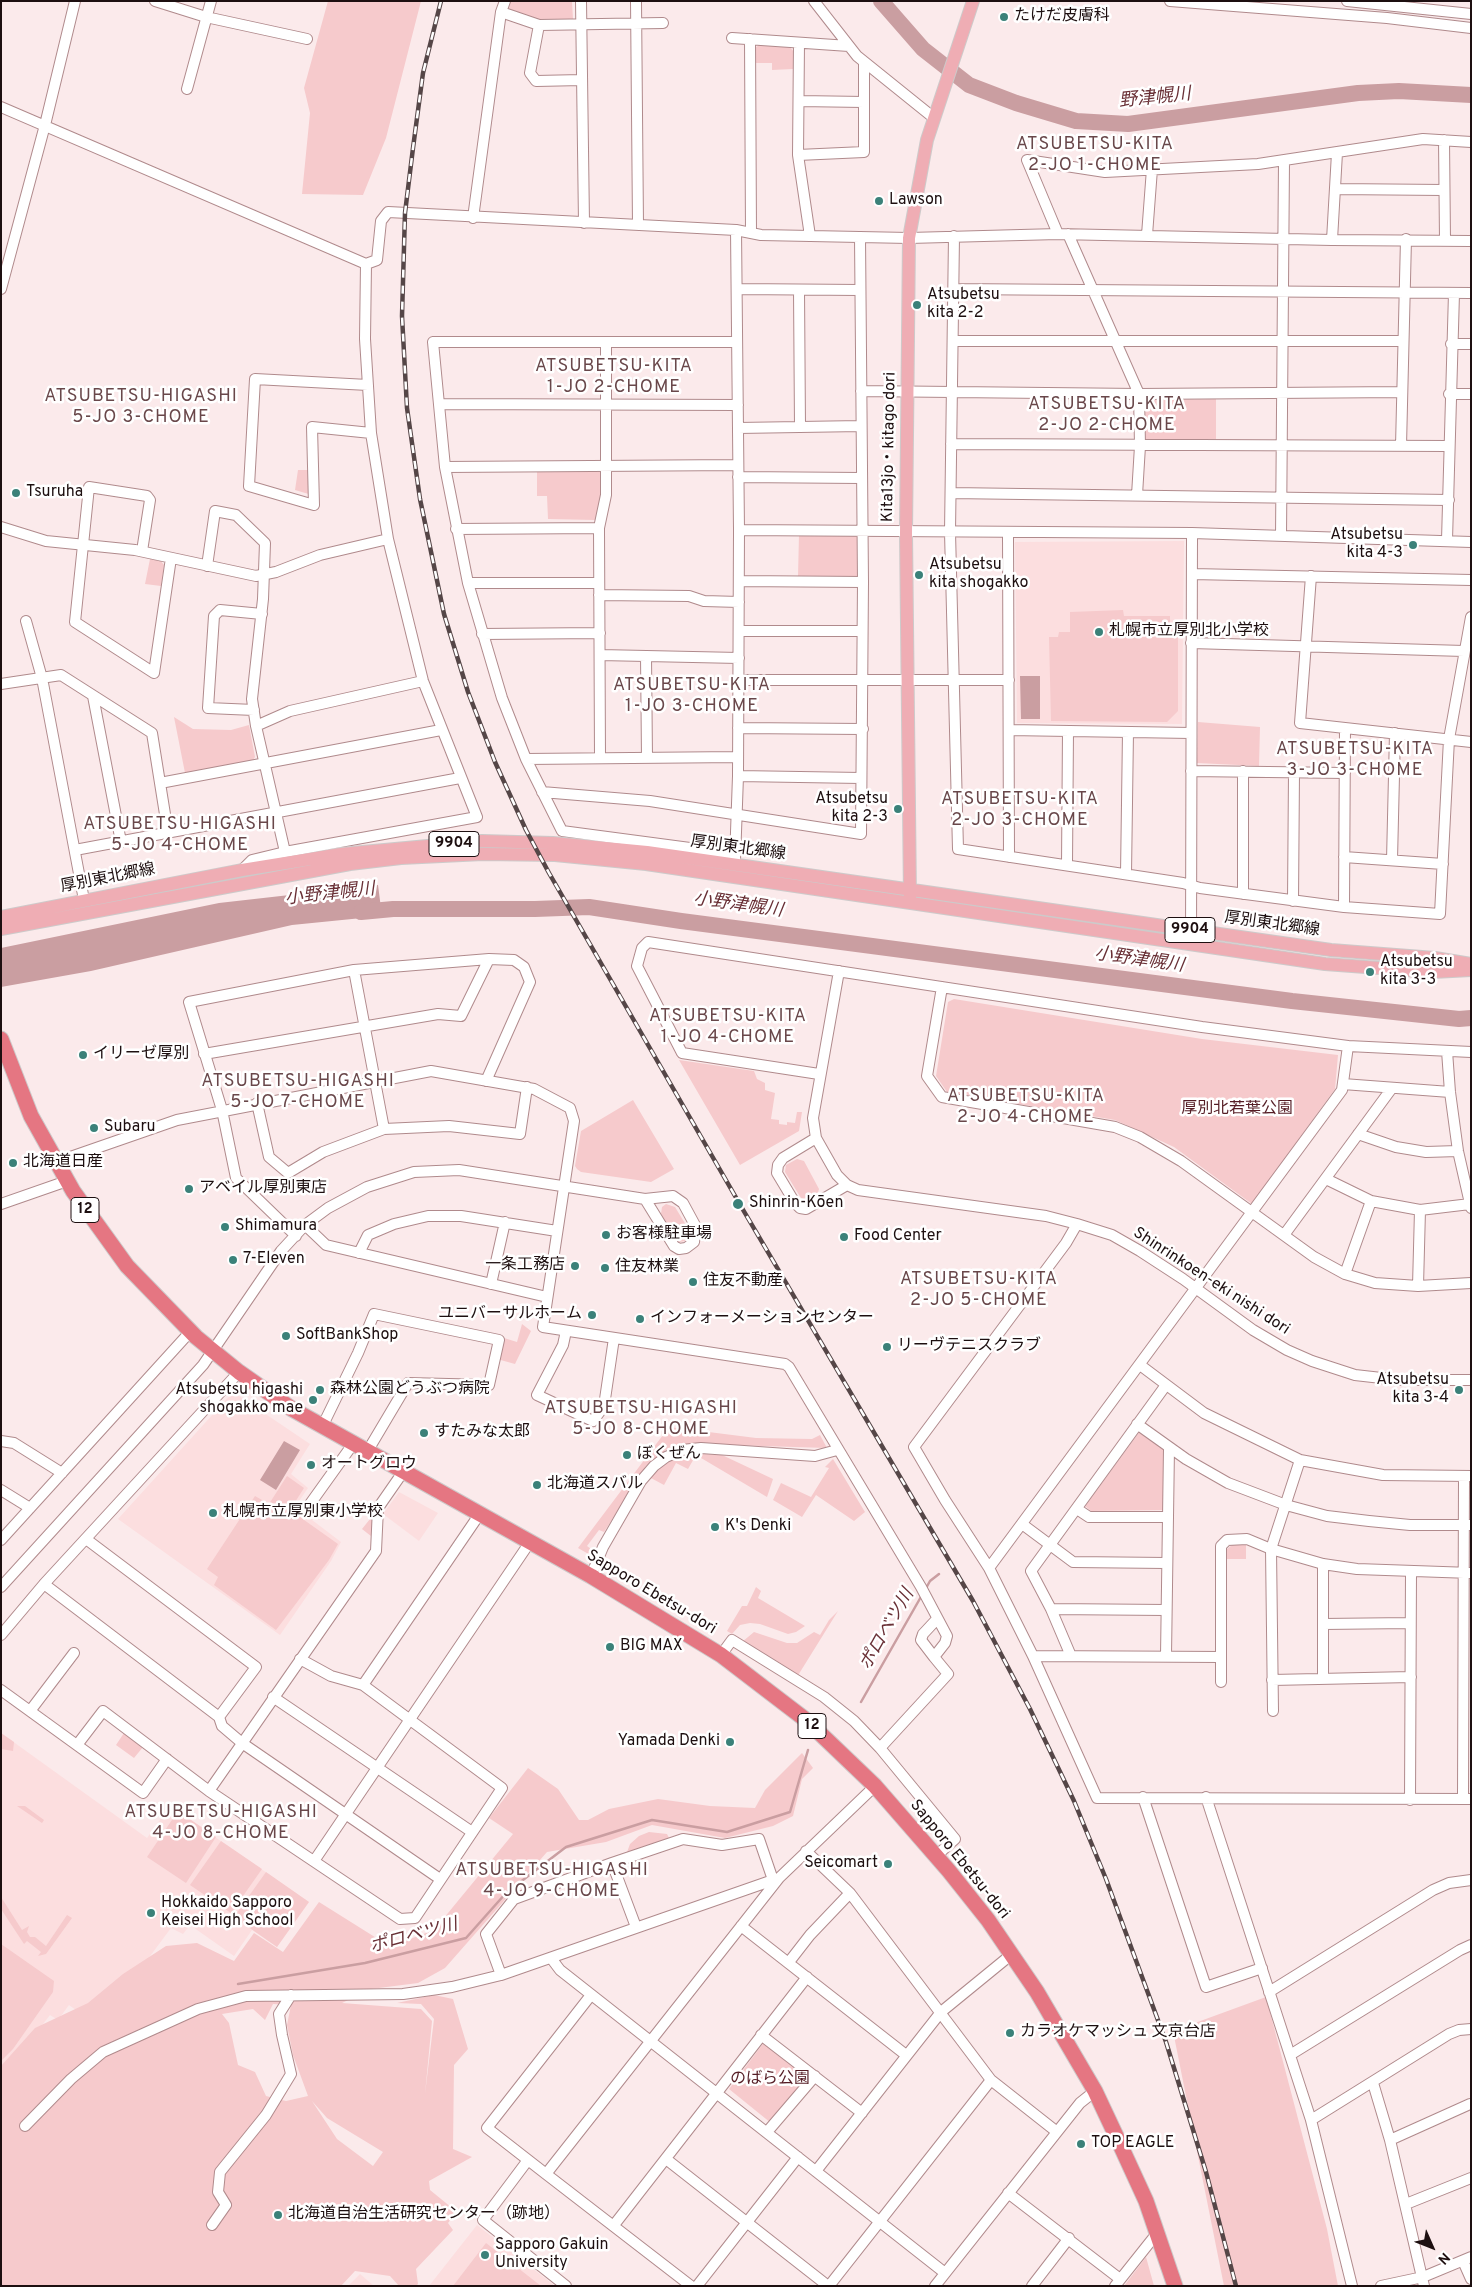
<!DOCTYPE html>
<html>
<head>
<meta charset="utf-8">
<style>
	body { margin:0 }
	#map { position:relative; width:1472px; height:2287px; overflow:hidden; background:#fbeaeb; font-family:Overpass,sans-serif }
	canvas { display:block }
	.frame { position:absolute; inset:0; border:2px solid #1d0f10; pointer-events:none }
	.north { position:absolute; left:1407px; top:2222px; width:50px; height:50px; -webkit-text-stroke:4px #fff; paint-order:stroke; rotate:134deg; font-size:14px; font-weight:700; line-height:20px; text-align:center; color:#1d0f10 }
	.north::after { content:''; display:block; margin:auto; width:18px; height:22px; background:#1d0f10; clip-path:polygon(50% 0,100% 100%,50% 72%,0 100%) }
</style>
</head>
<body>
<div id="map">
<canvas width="1472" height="2287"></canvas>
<div class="frame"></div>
<div class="north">N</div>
</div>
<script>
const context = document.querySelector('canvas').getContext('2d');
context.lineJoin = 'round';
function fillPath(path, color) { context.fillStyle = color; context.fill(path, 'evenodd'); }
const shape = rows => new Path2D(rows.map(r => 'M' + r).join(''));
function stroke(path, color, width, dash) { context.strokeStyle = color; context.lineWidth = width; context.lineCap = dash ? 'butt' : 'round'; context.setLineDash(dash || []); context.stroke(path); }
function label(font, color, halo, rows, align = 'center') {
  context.font = font + ' Overpass,"Noto Sans JP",sans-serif'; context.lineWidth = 5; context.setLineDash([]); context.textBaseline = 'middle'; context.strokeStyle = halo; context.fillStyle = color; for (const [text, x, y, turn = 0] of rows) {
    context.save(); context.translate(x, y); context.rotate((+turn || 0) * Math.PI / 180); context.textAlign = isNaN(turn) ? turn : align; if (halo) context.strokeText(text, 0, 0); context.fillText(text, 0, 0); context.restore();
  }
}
fillPath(shape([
	[1184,541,1182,724,1017,723,1015,542],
	[233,1392,310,1444,291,1474,308,1488,295,1507,341,1542,331,1561,280,1635,118,1519],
	[399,1492,438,1513,419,1541,383,1514],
	[1,1733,147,1838,170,1806,309,1902,277,1947,252,1930,234,1956,190,1925,183,1934,171,1928,98,2026,69,2005,58,2020,50,2015,1,2078],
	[477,2225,555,2286,429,2286],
	[360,2274,374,2286,348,2286]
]), '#fcdedf');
fillPath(shape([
	[328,1,421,1,386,138,363,195,302,194,310,113,304,88],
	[509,1,572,1,573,19,537,20,510,10,508,6],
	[759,45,790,47,794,52,793,69,772,70,772,63,755,63,755,48],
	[1216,399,1216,439,1144,439,1146,400],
	[298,470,312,470,312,495,295,490],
	[537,471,601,472,601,497,595,520,548,519,547,496,537,496],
	[799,535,859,536,859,578,798,576],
	[150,559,161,561,164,565,161,586,145,584],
	[1123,610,1124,616,1170,616,1170,632,1178,632,1178,711,1167,722,1051,721,1049,637,1058,637,1059,632,1070,632,1070,612],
	[174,717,193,729,231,730,249,725,255,757,253,760,185,773],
	[1198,722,1260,727,1259,766,1197,763],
	[954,999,1202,1039,1338,1055,1335,1089,1252,1204,1174,1147,1115,1120,947,1092,936,1076,948,1002],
	[679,1060,754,1071,757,1079,765,1083,765,1090,775,1093,771,1119,779,1120,779,1124,787,1125,787,1122,795,1123,797,1112,802,1112,799,1131,740,1165],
	[633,1100,674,1169,651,1182,581,1172,577,1169,575,1166,581,1131],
	[797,1159,804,1161,819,1189,817,1196,808,1201,801,1198,785,1172,786,1165],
	[666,1204,675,1207,689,1230,689,1234,685,1241,680,1242,673,1238,661,1214,662,1207],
	[522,1324,531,1331,515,1364,497,1359,504,1338,517,1342],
	[669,1427,756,1438,812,1439,820,1435,827,1448,696,1444,685,1444,666,1450,646,1466,604,1532,599,1530,587,1546,594,1551,592,1556,578,1548],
	[1140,1431,1167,1451,1164,1510,1091,1511,1085,1506],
	[686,1453,722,1455,773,1479,767,1497,696,1455,688,1469,676,1463,664,1485,649,1477,663,1463],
	[833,1459,865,1512,854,1521,816,1495,802,1517,773,1500,781,1483,811,1497,829,1468,825,1467],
	[287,1476,304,1488,290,1510,338,1544,329,1560,276,1630,214,1585,218,1577,207,1569,255,1496,269,1504],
	[374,1514,376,1540,362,1529],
	[1232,1545,1246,1545,1246,1559,1227,1559,1226,1550],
	[756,1587,761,1591,758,1598,805,1626,796,1632,788,1634,760,1624,750,1623,740,1625,732,1634,727,1631,742,1606,747,1606],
	[838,1611,797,1677,742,1642,754,1632,787,1643,797,1643,814,1632,820,1635,829,1620],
	[1,1733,14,1742,13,1751,1,1749],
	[124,1733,143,1747,134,1758,116,1745],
	[802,1753,813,1768,802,1779,793,1816,773,1826,725,1838,652,1825,606,1842,547,1852,445,1968,418,1983,371,1989,342,2003,421,2009,432,2021,425,2094,434,2019,421,2004,397,2003,434,1995,453,1999,468,2049,454,2065,453,2149,472,2157,429,2181,430,2190,457,2212,448,2223,453,2230,416,2269,418,2284,416,2286,399,2286,390,2276,355,2271,341,2286,1,2286,1,2066,35,2028,88,2003,123,1974,166,1946,197,1943,234,1961,254,1933,283,1952,319,1902,378,1939,394,1945,434,1930,513,1834,489,1818,528,1768,558,1789,579,1820,588,1820,609,1809,658,1799,710,1806,755,1808,765,1790],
	[273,2004,291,2005,287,2025,293,2055,308,2096,286,2101,266,2096,255,2072,238,2065,229,2023,222,2014,253,2009,265,2020],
	[312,2101,327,2118,383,2152,373,2166,337,2139],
	[17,1806,25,1806,44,1820,42,1823],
	[178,1811,216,1837,186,1883,147,1857],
	[649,1832,667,1834,669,1838,626,1855,630,1844,639,1836],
	[221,1841,262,1869,231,1913,190,1885],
	[266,1872,309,1902,277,1947,234,1917],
	[1,1897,22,1930,29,1926,27,1932,30,1937,35,1937,46,1946,67,1915,72,1918,46,1954,38,1956,41,1952,27,1941,24,1944,1,1909],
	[1,1944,54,1981,53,1992,13,2049,1,2061],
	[1266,1997,1327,2229,1338,2286,1224,2286,1173,2031],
	[765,2041,810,2076,771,2123,729,2089],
	[486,2243,541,2286,453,2286],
	[1146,2257,1154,2286,1124,2286]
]), '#f6cacc');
fillPath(shape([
	[1020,676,1040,676,1040,719,1021,719],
	[378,885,382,916,292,925,91,971,1,987,1,948,219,903],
	[284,1441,300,1450,276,1490,260,1480]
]), '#ca9ea1');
stroke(shape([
	[925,1590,930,1581,939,1574],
	[861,1702,922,1595],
	[238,1984,365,1963,466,1938,506,1893,566,1847,652,1820,727,1832,790,1812,808,1750]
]), '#ca9ea1', 2.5);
stroke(shape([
	[881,1,923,49,969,85,1016,103,1076,121,1128,124,1358,93,1399,91,1471,95],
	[361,912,393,909,535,909,589,907,681,921,1292,1001,1459,1019,1471,1018]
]), '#ca9ea1', 16);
const minor = shape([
	[155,1,206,17,307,39],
	[581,1,584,223],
	[636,1,638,225],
	[814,1,857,56,934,118],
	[1170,1,1387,18,1471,28],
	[1347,1,1471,14],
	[501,12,539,25,663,23],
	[539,25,530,73,536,81,582,80],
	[732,38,849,46],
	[750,39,751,233],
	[799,43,798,155,810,236],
	[187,89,211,1],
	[799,101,864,102],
	[1,107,366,264,377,260,381,221,388,212,736,230,761,235,909,238,1058,234,1332,240,1471,241],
	[1444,140,1445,240],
	[798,155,864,152,864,62],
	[1335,189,1444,190],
	[473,218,501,12,505,1],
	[1058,234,1027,160,1105,172,1258,164,1423,139,1471,142],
	[1068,234,1139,394,1140,446,1137,495],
	[1147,235,1152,169],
	[954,236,950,532,958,849,1183,883,1200,888,1344,907,1440,914,1449,739,1471,617],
	[1332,240,1337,153],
	[1,289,45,125,75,1],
	[737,289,860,290],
	[953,289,1471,293],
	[799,290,800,427],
	[953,341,1403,341],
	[1451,344,1471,344],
	[368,385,255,379,249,486,314,505,312,427,371,433],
	[861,391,1139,394,1402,392],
	[1449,394,1471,394],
	[439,404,738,405],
	[738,428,861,426],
	[951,444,1448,446],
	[1401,446,1406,239],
	[445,467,738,465],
	[738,477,861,478],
	[951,493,1449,500],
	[1,527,46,541,135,550,256,576,276,572,320,555,388,539],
	[456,529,599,528],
	[739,530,1192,533,1471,542],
	[1008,532,1009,857],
	[1281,536,1284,161],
	[1447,540,1454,293],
	[142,551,150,500,147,496,89,487,75,622,154,673,171,558],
	[207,566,215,511,236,515,265,543,263,599,252,699,256,726],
	[1192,574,1471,580],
	[1311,576,1300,723,1471,742],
	[739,581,863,582],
	[468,583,599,583],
	[599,595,689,596,704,601,739,602],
	[26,621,42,678,84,900],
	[739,631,862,631],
	[482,634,600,633],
	[1191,643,1464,651],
	[600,655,739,658],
	[646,656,647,758],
	[739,680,1009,680],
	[1,684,61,675,152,733,168,833],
	[93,696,121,842],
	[254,710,208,708,214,616,220,610,262,614],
	[738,728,863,729],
	[1009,730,1191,733],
	[600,758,599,528,606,495,606,342],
	[526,759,738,757],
	[1191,771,1345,773],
	[738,776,861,778],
	[160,783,441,730],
	[542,792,650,801,861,834,863,582,860,237],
	[75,850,460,778],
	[285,852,477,817,423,681,388,539,371,433,365,339,366,264],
	[735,854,562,831,526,759,502,698,468,583,445,467,433,342,737,342],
	[1344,857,1443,864],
	[735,860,738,776,739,530,736,230],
	[1392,860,1395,733],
	[1067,865,1068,731],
	[242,870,252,860,285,852,256,726,290,711,423,681],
	[1126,874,1128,732],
	[1243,894,1243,771],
	[1293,901,1294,772],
	[1344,907,1345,728],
	[1191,944,1192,533],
	[354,970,384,1129],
	[839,971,813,1118,816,1138,837,1175,847,1185,858,1190,1046,1216,1077,1224,1112,1235,1140,1251,1183,1279,1253,1330,1287,1350,1312,1361,1355,1375,1399,1380,1471,1380],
	[942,987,927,1076,942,1097,1115,1127,1140,1137,1181,1161,1314,1257,1345,1274,1375,1283,1418,1286,1471,1283],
	[1447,1051,1450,1092,1458,1151,1471,1208],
	[204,1054,438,1014,461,1016,489,959],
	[819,1074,682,1053,637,966,642,948,648,942,1202,1027,1348,1046,1471,1052],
	[1343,1084,1450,1092],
	[257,1103,269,1157,288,1173,323,1152,384,1129,449,1126,520,1134,527,1087],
	[1358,1134,1396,1147,1426,1152,1458,1151],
	[816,1138,783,1158,778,1165,777,1173,795,1203,800,1208,806,1209,847,1185],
	[56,1162,177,1120,431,1071,534,1089,570,1108,574,1121,543,1327,785,1364,789,1367,921,1587,947,1636,945,1643,934,1657,948,1674,880,1748],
	[1326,1179,1371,1201,1420,1210,1470,1204],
	[1,1204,67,1181],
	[1077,1224,1066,1243,914,1447,945,1500,989,1568,1033,1656,1097,1798,1471,1799],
	[305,1225,326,1245,547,1297],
	[1284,1235,1392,1088],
	[296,1236,236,1178,222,1110,189,1002,354,970,489,959,514,960,524,967,530,982,486,1081],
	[359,1253,368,1235,394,1224,428,1216,461,1216,557,1231],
	[1345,1274,1371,1201],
	[491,1284,505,1222],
	[1418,1286,1420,1210],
	[566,1331,563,1345,537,1395,593,1421,604,1406,614,1338],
	[1140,1365,1204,1413,1300,1460,1383,1475,1471,1476],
	[1137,1424,1186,1459,1228,1483,1286,1505,1327,1516,1369,1521,1410,1525,1471,1525],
	[322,1427,358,1353,374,1314,499,1340,489,1385,408,1383,367,1452],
	[1,1441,14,1443,62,1473],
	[1,1490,30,1508],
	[1077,1509,1089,1517,1167,1517],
	[305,1511,353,1444],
	[1022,1524,1073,1562,1166,1563],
	[86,1539,256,1667,219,1717,222,1726,242,1743,440,1879],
	[1,1540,190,1332],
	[1323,1564,1323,1679],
	[989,1568,1342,1090,1348,1046],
	[591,1576,603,1547,641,1481,654,1466,666,1457,682,1450,701,1448,815,1456,837,1450],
	[44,1584,219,1717],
	[1,1587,203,1365,281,1251,305,1225,328,1208,367,1187,414,1172,459,1170,645,1199,673,1196,683,1203,696,1227,694,1242,686,1248,679,1249,674,1246,645,1199],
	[1051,1609,1166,1610],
	[1323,1624,1410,1623],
	[1,1635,44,1584,239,1372],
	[721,1655,732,1640,824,1697,854,1721,880,1748,955,1839,936,1856],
	[1033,1656,1221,1657],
	[1071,1656,1051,1609,1031,1571,1166,1385],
	[1166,1656,1169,1448],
	[934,1657,921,1640,923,1634,937,1619],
	[1272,1680,1411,1677],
	[1221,1682,1221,1546,1227,1540,1247,1539,1271,1549,1323,1564,1357,1569,1471,1573],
	[363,1685,479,1515],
	[1,1690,143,1793,167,1759],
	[273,1697,472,1832],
	[30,1711,74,1653],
	[1273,1711,1271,1549,1300,1460],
	[77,1745,103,1711,209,1791,400,1919,415,1918,502,1788,363,1685,331,1676,300,1659],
	[209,1791,376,1551,378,1508,403,1472],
	[1143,1797,1206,1987,1262,1968],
	[1206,1797,1311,2120,1352,2286],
	[1463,1799,1464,1476],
	[1410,1800,1411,1572],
	[806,1851,850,1893,991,2080,1057,2132],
	[314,1861,530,1542],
	[612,1863,636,1927],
	[741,1926,906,2055],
	[551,1958,560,1970,945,2273],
	[789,1962,810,1935,850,1893],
	[501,1975,486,1934,514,1899,612,1863,683,1839,722,1845,759,1839,773,1880],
	[1269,1992,1433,1890,1449,1883,1471,1880],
	[761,2035,862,2113],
	[1290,2055,1460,1950,1471,1945],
	[1373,2083,1390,2140,1424,2286],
	[1311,2120,1449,2034,1459,2030,1471,2029],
	[25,2126,71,2079,103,2052,198,2009,246,1996,403,1994,452,1987,501,1975,779,1878],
	[767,2132,815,2076],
	[1390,2140,1470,2104],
	[666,2159,828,2286],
	[528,2160,483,2220,566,2286],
	[816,2171,941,2012,1012,1954],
	[546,2174,487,2128,591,1995],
	[1008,2193,1120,2279],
	[1406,2204,1471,2178],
	[212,2225,226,2205,218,2192,220,2172,266,2115,291,2074,282,2035,279,2014,291,1995],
	[614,2225,807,1977],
	[1463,2261,1471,2279],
	[691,2286,546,2174,779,1878,875,1786],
	[697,2286,798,2157],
	[829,2286,991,2080],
	[935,2286,1080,2103,1095,2091],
	[1032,2286,1069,2238],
	[1115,2286,1158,2232],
	[1381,2286,1423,2277,1471,2257]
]);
const major = shape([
	[910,898,906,533,909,238,927,140,973,1],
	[1,917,242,870,341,854,482,841,553,843,647,852,1331,950,1435,958,1471,964],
	[1,929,350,864,401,858,483,854,555,855,646,864,1325,964,1433,972,1471,970]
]);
const highway = shape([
	[1,1039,31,1116,73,1191,127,1266,196,1337,239,1372,292,1409,591,1576,721,1655,806,1720,875,1786,949,1871,988,1920,1037,1992,1095,2091,1118,2140,1146,2201,1175,2286]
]);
stroke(minor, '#b08a8c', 12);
stroke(major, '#cdcaca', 14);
stroke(highway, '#cdcaca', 17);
stroke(minor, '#fff', 10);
stroke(major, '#efadb4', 12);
stroke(highway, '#e57682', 15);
const rail = shape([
	[441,1,423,73,413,148,405,213,402,316,407,408,420,499,444,614,468,692,495,762,526,830,549,873,742,1208,973,1601,1030,1709,1074,1801,1106,1879,1166,2042,1206,2172,1236,2286]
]);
stroke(rail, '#554647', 4.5);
stroke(rail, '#fff', 2.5, [8]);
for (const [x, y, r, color] of [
	[1004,17,5,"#3b8179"],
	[879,201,5,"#3b8179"],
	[917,305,5,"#3b8179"],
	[16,493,5,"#3b8179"],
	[1413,545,5,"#3b8179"],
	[919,575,5,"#3b8179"],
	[1099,632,5,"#3b8179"],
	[898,809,5,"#3b8179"],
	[1370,972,5,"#3b8179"],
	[83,1055,5,"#3b8179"],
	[94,1128,5,"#3b8179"],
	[13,1163,5,"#3b8179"],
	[189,1189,5,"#3b8179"],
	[738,1204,6,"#3b8179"],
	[225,1227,5,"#3b8179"],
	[606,1235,5,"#3b8179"],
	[844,1237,5,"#3b8179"],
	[233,1260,5,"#3b8179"],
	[575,1266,5,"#3b8179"],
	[605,1268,5,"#3b8179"],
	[693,1282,5,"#3b8179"],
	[592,1315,5,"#3b8179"],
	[640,1319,5,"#3b8179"],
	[286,1336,5,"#3b8179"],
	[887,1347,5,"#3b8179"],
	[320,1390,5,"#3b8179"],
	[1459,1390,5,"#3b8179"],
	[313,1400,5,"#3b8179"],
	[424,1433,5,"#3b8179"],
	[627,1455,5,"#3b8179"],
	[311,1465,5,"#3b8179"],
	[537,1485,5,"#3b8179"],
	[213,1513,5,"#3b8179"],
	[715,1527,5,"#3b8179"],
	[610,1647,5,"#3b8179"],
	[730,1742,5,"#3b8179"],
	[888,1864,5,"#3b8179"],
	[151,1913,5,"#3b8179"],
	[1010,2033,5,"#3b8179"],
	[1081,2144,5,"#3b8179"],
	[278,2215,5,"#3b8179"],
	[485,2255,5,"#3b8179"]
]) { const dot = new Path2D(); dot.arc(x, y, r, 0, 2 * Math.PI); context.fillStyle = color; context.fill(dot); stroke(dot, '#fff', 2); }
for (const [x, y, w] of [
	[454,844,50],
	[1190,930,50],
	[85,1210,28],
	[812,1726,28]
]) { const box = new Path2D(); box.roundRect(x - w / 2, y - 12.5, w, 25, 4); context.fillStyle = '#fff'; context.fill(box); stroke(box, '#1d0f10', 1); }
label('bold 15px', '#1d0f10', null, [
	["9904",454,844],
	["9904",1190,930],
	["12",85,1210],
	["12",812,1726]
]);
label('16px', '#1d0f10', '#fff', [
	["たけだ皮膚科",1014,17],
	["Lawson",889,201],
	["Atsubetsu",927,296],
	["kita 2-2",927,314],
	["Tsuruha",26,493],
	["Atsubetsu",1403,536,"right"],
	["kita 4-3",1403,554,"right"],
	["Atsubetsu",929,566],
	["kita shogakko",929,584],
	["札幌市立厚別北小学校",1109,632],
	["Atsubetsu",888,800,"right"],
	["kita 2-3",888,818,"right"],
	["Atsubetsu",1380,963],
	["kita 3-3",1380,981],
	["イリーゼ厚別",93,1055],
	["Subaru",104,1128],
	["北海道日産",23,1163],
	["アベイル厚別東店",199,1189],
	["Shinrin-Kōen",749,1204],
	["Shimamura",235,1227],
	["お客様駐車場",616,1235],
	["Food Center",854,1237],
	["7-Eleven",243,1260],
	["一条工務店",565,1266,"right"],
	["住友林業",615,1268],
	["住友不動産",703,1282],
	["ユニバーサルホーム",582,1315,"right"],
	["インフォーメーションセンター",650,1319],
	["SoftBankShop",296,1336],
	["リーヴテニスクラブ",897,1347],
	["Atsubetsu",1449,1381,"right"],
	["kita 3-4",1449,1399,"right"],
	["森林公園どうぶつ病院",330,1390],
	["Atsubetsu higashi",303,1391,"right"],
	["shogakko mae",303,1409,"right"],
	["すたみな太郎",434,1433],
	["ぼくぜん",637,1455],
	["オートグロウ",321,1465],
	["北海道スバル",547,1485],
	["札幌市立厚別東小学校",223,1513],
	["K's Denki",725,1527],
	["BIG MAX",620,1647],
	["Yamada Denki",720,1742,"right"],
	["Seicomart",878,1864,"right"],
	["Hokkaido Sapporo",161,1904],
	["Keisei High School",161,1922],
	["カラオケマッシュ 文京台店",1020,2033],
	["TOP EAGLE",1091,2144],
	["北海道自治生活研究センター（跡地）",288,2215],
	["Sapporo Gakuin",495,2246],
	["University",495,2264]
], 'left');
label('16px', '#1d0f10', '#fff', [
	["Kita13jo・kitago dori",890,447,-89],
	["厚別東北郷線",738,849,8],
	["厚別東北郷線",108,879,-11],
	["厚別東北郷線",1272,925,8],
	["Shinrinkoen-eki nishi dori",1211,1282,33],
	["Sapporo Ebetsu-dori",651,1593,31],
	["Sapporo Ebetsu-dori",959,1860,51]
]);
label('16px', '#551d25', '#fff', [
	["厚別北若葉公園",1237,1110],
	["のばら公園",770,2080]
]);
label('italic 18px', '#693036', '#fff', [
	["野津幌川",1155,99,-6],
	["小野津幌川",330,895,-6],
	["小野津幌川",738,906,8],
	["小野津幌川",1139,961,8],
	["ポロベツ川",888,1630,-60],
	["ポロベツ川",414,1937,-15]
]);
context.letterSpacing = '1px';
label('18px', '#69474a', '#fff', [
	["ATSUBETSU-KITA",1095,145],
	["2-JO 1-CHOME",1095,166],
	["ATSUBETSU-KITA",614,367],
	["1-JO 2-CHOME",614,388],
	["ATSUBETSU-HIGASHI",141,397],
	["5-JO 3-CHOME",141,418],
	["ATSUBETSU-KITA",1107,405],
	["2-JO 2-CHOME",1107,426],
	["ATSUBETSU-KITA",692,686],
	["1-JO 3-CHOME",692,707],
	["ATSUBETSU-KITA",1355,750],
	["3-JO 3-CHOME",1355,771],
	["ATSUBETSU-KITA",1020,800],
	["2-JO 3-CHOME",1020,821],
	["ATSUBETSU-HIGASHI",180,825],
	["5-JO 4-CHOME",180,846],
	["ATSUBETSU-KITA",728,1017],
	["1-JO 4-CHOME",728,1038],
	["ATSUBETSU-HIGASHI",298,1082],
	["5-JO 7-CHOME",298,1103],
	["ATSUBETSU-KITA",1026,1097],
	["2-JO 4-CHOME",1026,1118],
	["ATSUBETSU-KITA",979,1280],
	["2-JO 5-CHOME",979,1301],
	["ATSUBETSU-HIGASHI",641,1409],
	["5-JO 8-CHOME",641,1430],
	["ATSUBETSU-HIGASHI",221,1813],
	["4-JO 8-CHOME",221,1834],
	["ATSUBETSU-HIGASHI",552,1871],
	["4-JO 9-CHOME",552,1892]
]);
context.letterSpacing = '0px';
</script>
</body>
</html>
